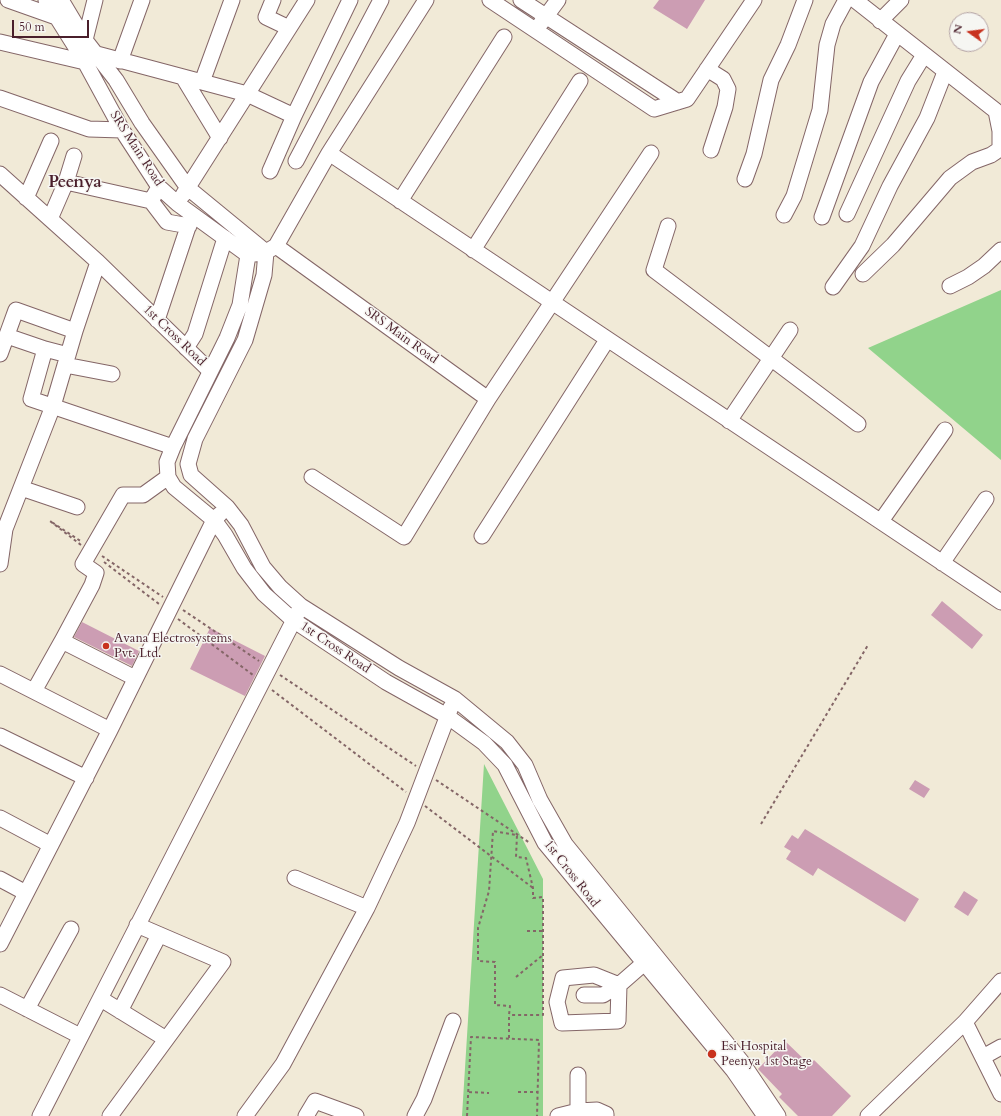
<!DOCTYPE html>
<html>
<head>
<meta charset="utf-8">
<style>
	body { margin:0 }
	#map { position:relative; width:1001px; height:1116px; overflow:hidden; background:#f1ead7; font-family:Cardo,serif }
	canvas { display:block }
	.north { position:absolute; left:949px; top:12px; width:40px; height:40px; box-sizing:border-box; background:#f6f6f2; border:1px solid #b1a0a2; border-radius:50%; rotate:284deg; font-size:11px; font-weight:700; line-height:16px; text-align:center; color:#4a1f2b }
	.north::after { content:''; display:block; margin:auto; width:14px; height:18px; background:#c8321e; clip-path:polygon(50% 0,100% 100%,50% 72%,0 100%) }
	.scale { position:absolute; left:12px; top:20px; width:77px; height:18px; box-sizing:border-box; border:2px solid #4a1f2b; border-top:0; padding-left:5px; font-size:12px; line-height:14px; white-space:nowrap; color:#4a1f2b; -webkit-text-stroke:3px #f6f6f2; paint-order:stroke }
</style>
</head>
<body>
<div id="map">
<canvas width="1001" height="1116"></canvas>
<div class="north">N</div>
<div class="scale">50 m</div>
</div>
<script>
const context = document.querySelector('canvas').getContext('2d');
context.lineJoin = 'round';
function fillPath(path, color) { context.fillStyle = color; context.fill(path, 'evenodd'); }
const shape = rows => new Path2D(rows.map(r => 'M' + r).join(''));
function stroke(path, color, width, dash) { context.strokeStyle = color; context.lineWidth = width; context.lineCap = dash ? 'butt' : 'round'; context.setLineDash(dash || []); context.stroke(path); }
function label(font, color, halo, rows, align = 'center') {
  context.font = font + ' Cardo,serif'; context.lineWidth = 3; context.setLineDash([]); context.textBaseline = 'middle'; context.strokeStyle = halo; context.fillStyle = color; for (const [text, x, y, turn = 0] of rows) {
    context.save(); context.translate(x, y); context.rotate((+turn || 0) * Math.PI / 180); context.textAlign = isNaN(turn) ? turn : align; if (halo) context.strokeText(text, 0, 0); context.fillText(text, 0, 0); context.restore();
  }
}
fillPath(shape([
	[1001,290,1001,460,868,348],
	[484,764,543,879,543,1116,462,1116]
]), '#91d38b');
fillPath(shape([
	[659,0,705,0,687,29,653,8],
	[942,601,983,635,972,649,931,615],
	[82,622,139,651,132,666,74,637],
	[210,628,265,656,245,696,190,669],
	[915,780,930,789,924,798,909,789],
	[805,829,919,899,905,922,818,868,813,876,786,859,791,851,784,847,792,835,798,839],
	[964,891,978,900,968,916,954,907],
	[785,1041,810,1065,814,1060,851,1096,832,1116,798,1116,779,1097,782,1094,758,1069]
]), '#cc9db3');
const minor = shape([
	[8,0,56,17,60,16],
	[46,0,85,62,122,130,159,187,178,204,248,255,266,252,276,246,329,153,426,0],
	[61,0,85,40,116,80,142,123,188,188,266,252,264,275,245,340,195,439,188,464,191,475,227,507,241,525,263,567,280,587,301,606,399,668,455,699,507,742,525,765,540,800,565,844,741,1061,778,1116],
	[273,0,266,17,289,28],
	[490,0,654,109,687,99,754,0],
	[521,0,678,102],
	[855,0,996,111,1000,131,1000,149,991,155,972,162,950,178,893,245,863,274],
	[880,21,901,0],
	[541,23,558,0],
	[85,40,95,0],
	[0,42,85,62,97,54,247,94,294,116],
	[120,61,142,0],
	[707,69,723,79,728,89,725,107,711,150],
	[183,77,220,138],
	[202,82,232,0],
	[0,98,89,129,122,130],
	[329,153,1001,602],
	[296,161,381,0],
	[270,171,294,116,350,0],
	[0,174,98,262,210,371],
	[745,179,754,154,771,80,788,45,805,0],
	[66,182,74,156],
	[183,195,307,0],
	[26,198,51,141],
	[151,201,167,222,189,226],
	[400,201,504,37],
	[847,214,908,81,924,55],
	[784,215,794,196,820,110,827,45,833,24,846,0],
	[822,217,871,82,897,34],
	[50,219,66,182,151,201,159,187],
	[668,226,654,270,858,424],
	[276,246,488,399],
	[473,250,580,81],
	[248,255,240,305,227,338,173,447,167,462,168,477,174,487,214,520,225,535,244,568,264,594,293,620,386,682,447,716,484,743,505,765,545,843,733,1070,765,1116],
	[950,286,968,277,984,266,1001,250],
	[833,287,862,246,890,186,927,118,945,72],
	[157,320,192,215],
	[7,336,45,349],
	[186,348,195,334,225,238],
	[0,354,16,310,75,331,98,262],
	[68,355,45,349,31,399,173,447],
	[65,365,112,374],
	[729,421,790,330],
	[312,477,404,537,488,399,651,153],
	[21,488,77,507],
	[881,521,945,430],
	[482,536,607,340],
	[942,563,986,499],
	[0,564,5,529,53,406,75,331],
	[0,674,110,730],
	[135,678,62,641,92,585,96,573,83,564,123,495,143,495,168,477],
	[34,691,62,641],
	[0,736,86,778],
	[0,818,51,845],
	[295,878,367,908],
	[0,879,26,893],
	[0,944,110,730,214,520,220,514],
	[0,995,80,1036],
	[584,995,603,995,619,985,594,975,563,978,557,1002,562,1023,618,1021,619,985,651,957],
	[101,999,166,1039],
	[27,1009,71,929],
	[120,1011,159,935],
	[965,1022,1001,1094],
	[983,1057,1001,1047],
	[578,1075,578,1111],
	[40,1116,298,612],
	[110,1116,223,962,137,925],
	[245,1116,283,1064,367,908,407,823,451,707],
	[306,1116,315,1101,356,1116],
	[415,1116,424,1099,453,1021],
	[558,1116,578,1111,597,1110,606,1114,606,1116],
	[868,1116,965,1022,1001,981]
]);
stroke(minor, '#846667', 17);
stroke(shape([
	[81,545,50,521,82,542],
	[102,556,163,597],
	[104,562,159,604],
	[183,610,259,661],
	[178,619,253,675],
	[280,675,416,766],
	[272,690,406,792],
	[436,780,530,843],
	[425,806,533,888],
	[761,824,868,645],
	[527,931,543,931],
	[516,977,543,955],
	[509,1038,509,1015,510,1006,495,1005,495,962,478,961,478,928,489,891,493,831,517,835,516,857,526,858,533,888,533,898,543,897,543,1015,509,1015],
	[469,1092,489,1093],
	[518,1092,538,1092],
	[467,1116,471,1037,539,1040,537,1116]
]), '#846667', 2, [3, 3]);
stroke(minor, '#fff', 15);
for (const [x, y, r, color] of [
	[106,646,4,"#c8321e"],
	[712,1054,5,"#c8321e"]
]) { const dot = new Path2D(); dot.arc(x, y, r, 0, 2 * Math.PI); context.fillStyle = color; context.fill(dot); stroke(dot, '#f6f6f2', 1.5); }
label('13px', '#4a1f2b', '#f6f6f2', [
	["SRS Main Road",136,149,57],
	["1st Cross Road",174,336,44],
	["SRS Main Road",401,336,36],
	["1st Cross Road",335,648,34],
	["1st Cross Road",571,874,52]
]);
label('13px', '#4a1f2b', '#f6f6f2', [
	["Avana Electrosystems",114,639],
	["Pvt. Ltd.",114,654],
	["Esi Hospital",721,1047],
	["Peenya 1st Stage",721,1062]
], 'left');
label('bold 17px', '#4a1f2b', '#f6f6f2', [
	["Peenya",75,183]
]);
</script>
</body>
</html>
